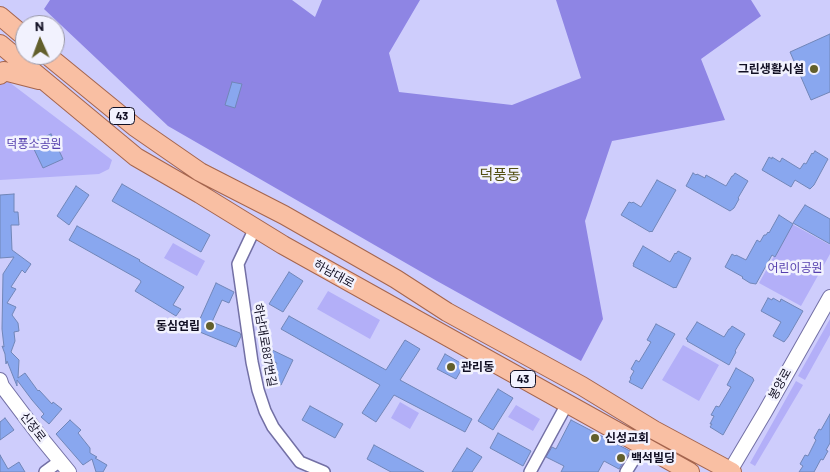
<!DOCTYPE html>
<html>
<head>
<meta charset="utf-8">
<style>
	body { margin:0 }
	#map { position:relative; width:830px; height:472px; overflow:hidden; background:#cecdfc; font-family:Barlow,sans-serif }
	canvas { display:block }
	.north { position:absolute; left:15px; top:15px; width:50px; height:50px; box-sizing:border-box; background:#f2f2fe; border:1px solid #9897a6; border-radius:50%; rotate:358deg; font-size:14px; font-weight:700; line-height:20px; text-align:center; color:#110f23 }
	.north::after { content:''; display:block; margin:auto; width:18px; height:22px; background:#625f2c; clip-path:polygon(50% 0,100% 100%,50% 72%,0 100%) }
</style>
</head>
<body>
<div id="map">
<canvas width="830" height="472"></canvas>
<div class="north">N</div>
</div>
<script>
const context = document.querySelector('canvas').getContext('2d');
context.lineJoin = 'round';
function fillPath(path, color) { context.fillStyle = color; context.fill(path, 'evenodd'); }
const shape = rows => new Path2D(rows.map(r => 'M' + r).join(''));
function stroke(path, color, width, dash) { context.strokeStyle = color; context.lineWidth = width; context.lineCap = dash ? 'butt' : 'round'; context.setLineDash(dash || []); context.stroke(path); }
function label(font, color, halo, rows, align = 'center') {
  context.font = font + ' Barlow,"Noto Sans KR",sans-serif'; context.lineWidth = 5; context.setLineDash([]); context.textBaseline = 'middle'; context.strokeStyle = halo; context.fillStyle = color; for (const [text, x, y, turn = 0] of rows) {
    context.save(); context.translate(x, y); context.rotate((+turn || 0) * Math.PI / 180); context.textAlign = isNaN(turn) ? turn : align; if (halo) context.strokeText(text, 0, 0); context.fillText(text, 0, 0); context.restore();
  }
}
fillPath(shape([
	[9,82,112,160,109,169,99,174,0,180,0,83],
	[792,224,830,245,830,254,801,306,759,283],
	[173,243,205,261,197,276,164,258],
	[328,291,380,320,370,339,317,309],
	[830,319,830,335,805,380,798,376],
	[683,345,719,365,699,401,662,380],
	[796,381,803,385,755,466,750,463],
	[400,402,419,413,410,429,391,418],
	[516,405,540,419,533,431,508,417]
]), '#b3aff8');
fillPath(shape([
	[50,0,292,0,315,17,322,0,420,0,389,53,399,92,512,105,581,78,556,0,751,0,761,16,701,59,725,120,612,141,585,221,603,319,581,361,437,281,168,126,44,9]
]), '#8e85e4');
const building = shape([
	[830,34,830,92,811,100,790,52,830,34],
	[232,82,242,84,235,108,225,105,232,82],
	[51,134,63,159,43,168,31,143,51,134],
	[815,151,828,159,814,185,810,189,795,180,791,187,762,170,769,157,772,159,772,157,780,162,782,158,800,169,804,163,806,164,812,153,813,154,815,151],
	[693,173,696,175,697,174,705,178,706,175,726,186,732,176,733,176,735,173,748,181,738,198,739,199,734,208,730,211,686,186,693,173],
	[657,180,676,190,652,232,651,231,650,232,621,215,629,202,632,203,633,202,641,207,657,180],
	[122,184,210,235,201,252,112,201,122,184],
	[76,186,89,195,69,225,57,216,76,186],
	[14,194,14,212,18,212,19,225,11,225,12,250,31,264,25,273,22,270,11,287,16,289,7,303,16,307,12,315,18,323,19,331,14,332,15,341,11,352,19,360,18,378,25,373,38,391,39,390,52,404,53,402,62,409,49,424,41,417,44,414,32,400,17,380,17,386,7,361,6,364,5,354,2,346,4,347,2,329,3,274,14,257,0,258,0,195,14,194],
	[805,205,830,219,830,244,793,223,805,205],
	[779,215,793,224,775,257,772,255,756,284,750,283,742,278,743,277,725,267,732,254,735,256,736,255,746,260,757,240,760,242,764,235,766,235,768,232,769,233,779,215],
	[77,226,140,260,139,261,184,287,173,305,181,309,176,316,135,291,141,282,140,280,69,240,77,226],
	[643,246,670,262,675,253,676,254,678,251,691,258,676,288,675,287,674,288,633,266,634,264,633,264,643,246],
	[289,272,303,281,283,312,269,304,289,272],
	[216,283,234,292,229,303,222,300,212,322,240,333,241,336,236,347,195,330,216,283],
	[768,298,772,300,773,298,780,302,781,299,803,311,788,337,784,342,773,336,781,322,761,311,768,298],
	[289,316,386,370,405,340,420,349,400,380,472,419,465,432,394,395,376,422,362,413,380,385,281,329,289,316],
	[697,322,724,337,729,329,730,329,732,326,745,334,735,351,736,352,729,365,687,341,688,340,686,339,697,322],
	[656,324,675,334,642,389,629,382,631,379,630,378,634,371,631,369,636,360,639,362,651,342,647,340,656,324],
	[268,348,293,360,281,385,269,380,277,363,264,357,268,348],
	[445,354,464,365,456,379,437,369,445,354],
	[736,368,753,378,753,379,754,380,723,435,710,427,712,424,710,424,714,416,711,415,716,406,719,407,731,387,727,385,736,368],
	[498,389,513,398,493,430,478,421,498,389],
	[310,406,343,424,335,438,302,420,310,406],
	[830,414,830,443,826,450,828,451,823,460,821,459,814,472,799,472,803,466,800,464,805,455,808,456,816,440,814,438,819,429,821,430,830,414],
	[5,418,14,430,0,440,0,422,5,418],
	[70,420,81,430,78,433,90,448,90,453,97,457,95,458,107,465,103,472,96,472,92,459,83,465,56,434,70,420],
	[571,420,630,451,619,469,604,461,598,472,561,472,564,466,546,457,552,447,556,449,571,420],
	[498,433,531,451,523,466,490,448,498,433],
	[374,445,424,472,391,472,367,459,374,445],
	[467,448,482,457,472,472,452,472,467,448],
	[0,455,8,469,19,462,25,472,0,472,0,455]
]);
fillPath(building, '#89a7ef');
stroke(building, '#7186b8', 1);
const minor = shape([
	[255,228,238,264,252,362,258,390,265,411,273,427,300,462,324,472],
	[45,472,60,461],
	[530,472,567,404],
	[626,472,642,446]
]);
const tertiary = shape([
	[0,380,2,386,42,439,69,472],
	[730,471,765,412,830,297]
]);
const primary = shape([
	[0,16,25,37],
	[0,44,136,157,200,194,283,245,690,472],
	[47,55,135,127,200,172,284,215,396,279,447,312,582,386,654,430,732,472],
	[0,75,4,71,39,80]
]);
stroke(minor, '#7370a5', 14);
stroke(tertiary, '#7370a5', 16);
stroke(primary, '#a5654e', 20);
stroke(minor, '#fff', 11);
stroke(tertiary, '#fff', 14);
stroke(primary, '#f9bfa3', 18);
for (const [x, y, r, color] of [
	[814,69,5,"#625f2c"],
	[210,326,5,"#625f2c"],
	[451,367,5,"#625f2c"],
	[595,438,5,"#625f2c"],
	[621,458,5,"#625f2c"]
]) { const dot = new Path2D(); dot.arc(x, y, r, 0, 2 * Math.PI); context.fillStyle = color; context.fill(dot); stroke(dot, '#f2f2fe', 2); }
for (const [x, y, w] of [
	[122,116,25],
	[523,379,25]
]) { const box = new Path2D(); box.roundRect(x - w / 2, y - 8.5, w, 17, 4); context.fillStyle = '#f2f2fe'; context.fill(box); stroke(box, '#110f23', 1); }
label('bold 11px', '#110f23', null, [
	["43",122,116],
	["43",523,379]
]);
label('bold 12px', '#110f23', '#f2f2fe', [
	["그린생활시설",804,69,"right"],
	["동심연립",200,326,"right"],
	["관리동",461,367],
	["신성교회",605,438],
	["백석빌딩",631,458]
], 'left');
label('12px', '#543fad', '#f2f2fe', [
	["덕풍소공원",34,144],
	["어린이공원",795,268]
]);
label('12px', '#110f23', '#f2f2fe', [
	["하남대로",334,274,29],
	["하남대로887번길",265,345,80],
	["봉양로",780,384,-61],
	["신장로",33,427,52]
]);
label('15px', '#534f12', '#f2f2fe', [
	["덕풍동",500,175]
]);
</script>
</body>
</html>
